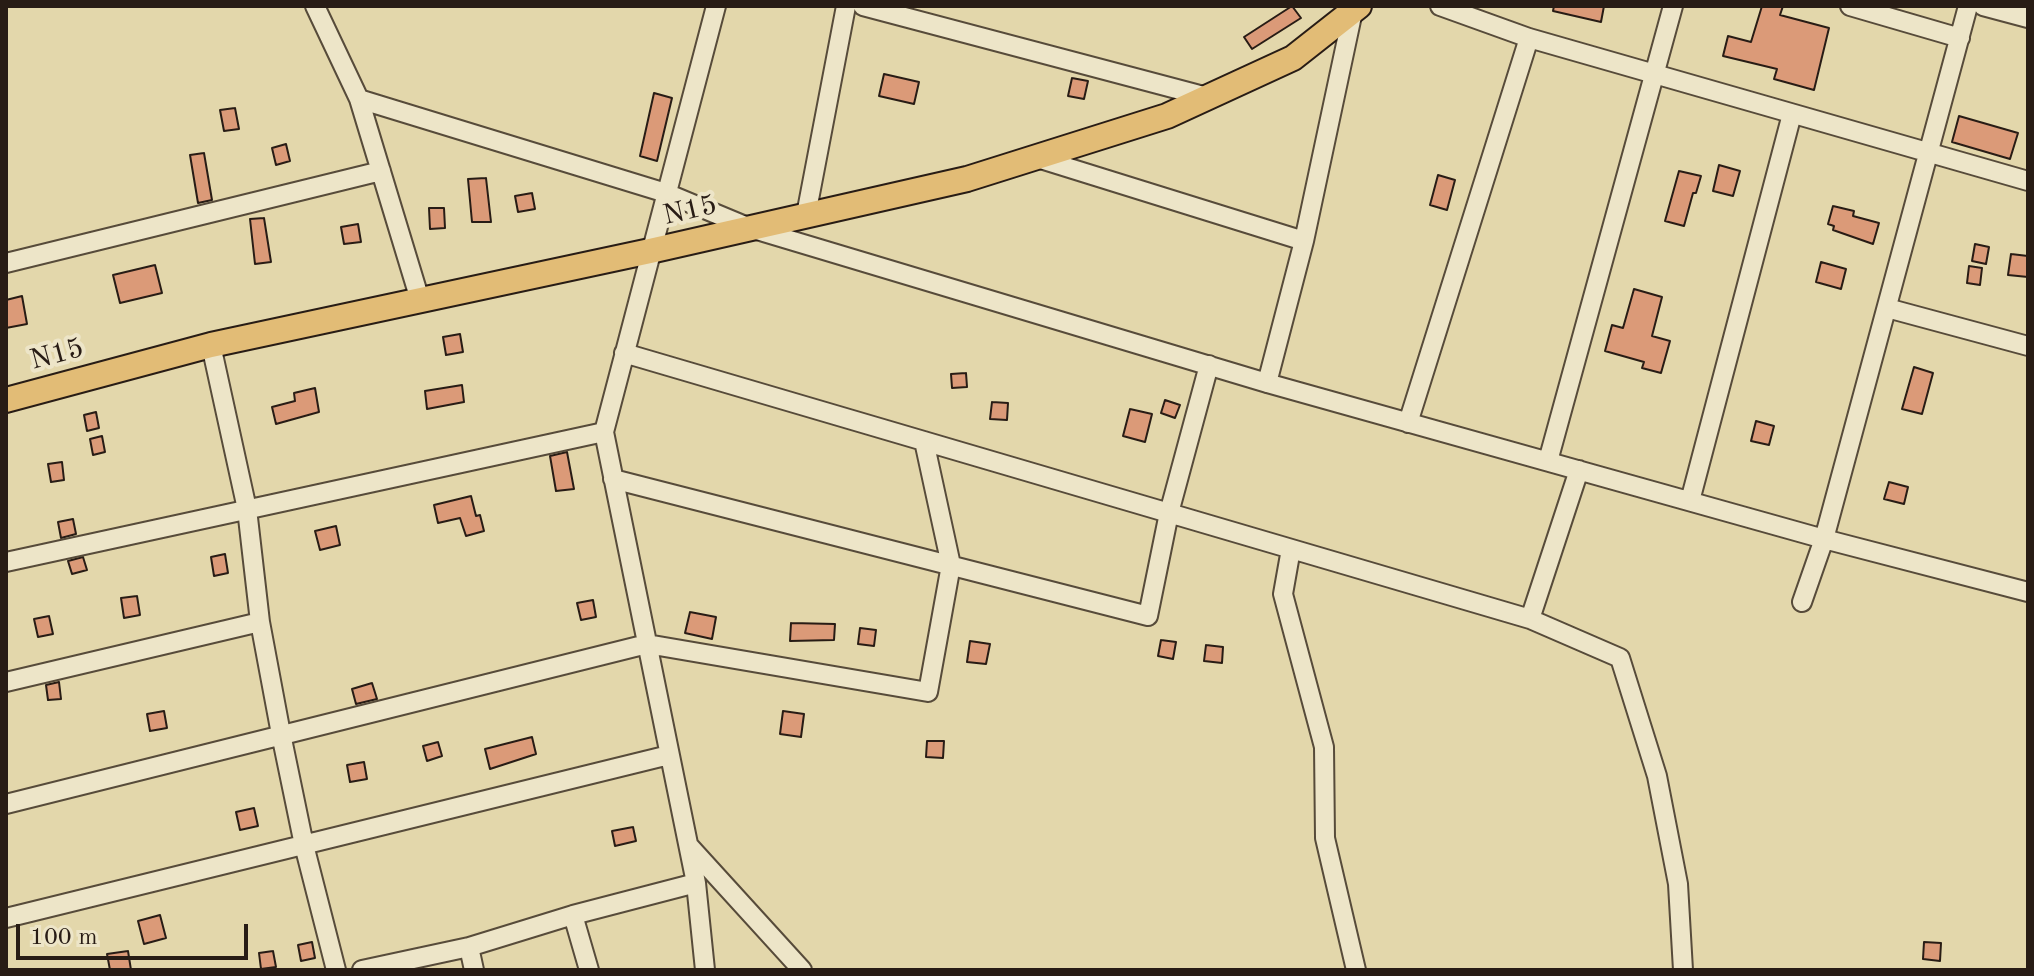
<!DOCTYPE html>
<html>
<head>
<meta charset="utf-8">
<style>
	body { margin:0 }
	#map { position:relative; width:2034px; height:976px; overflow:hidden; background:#e3d7ab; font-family:"Old Standard TT",serif }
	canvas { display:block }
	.frame { position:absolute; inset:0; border:8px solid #281c15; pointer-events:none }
	.scale { position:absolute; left:16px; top:924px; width:232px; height:36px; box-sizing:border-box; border:4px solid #281c15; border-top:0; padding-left:10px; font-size:24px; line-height:28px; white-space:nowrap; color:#281c15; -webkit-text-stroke:6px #ede5c8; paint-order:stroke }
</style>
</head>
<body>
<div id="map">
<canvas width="2034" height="976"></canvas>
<div class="frame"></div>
<div class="scale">100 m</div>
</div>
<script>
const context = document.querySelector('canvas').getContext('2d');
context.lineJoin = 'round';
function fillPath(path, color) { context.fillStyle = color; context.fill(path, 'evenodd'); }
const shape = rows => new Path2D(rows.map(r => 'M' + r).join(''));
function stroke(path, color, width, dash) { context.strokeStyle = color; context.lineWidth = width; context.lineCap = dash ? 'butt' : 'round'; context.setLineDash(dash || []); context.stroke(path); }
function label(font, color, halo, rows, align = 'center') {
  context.font = font + ' "Old Standard TT",serif'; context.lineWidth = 8; context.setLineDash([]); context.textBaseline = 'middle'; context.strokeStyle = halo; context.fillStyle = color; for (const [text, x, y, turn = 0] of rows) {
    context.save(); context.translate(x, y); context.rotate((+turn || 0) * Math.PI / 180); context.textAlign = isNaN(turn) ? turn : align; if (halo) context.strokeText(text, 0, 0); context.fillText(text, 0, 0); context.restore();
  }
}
const building = shape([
	[1292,6,1301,18,1252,49,1244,37,1292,6],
	[1554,6,1604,6,1601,22,1553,11,1554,6],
	[1762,6,1783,6,1780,15,1829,28,1814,90,1774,79,1777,69,1723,56,1728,36,1751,42,1762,6],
	[884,74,919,82,914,104,879,96,884,74],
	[1072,78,1088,81,1084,99,1068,96,1072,78],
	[654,93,672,98,657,161,640,156,654,93],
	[235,108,239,129,224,131,220,110,235,108],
	[1959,116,2018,133,2010,159,1952,142,1959,116],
	[286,144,290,161,276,165,272,148,286,144],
	[204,153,212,200,198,203,190,155,204,153],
	[1719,165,1740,171,1733,196,1713,191,1719,165],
	[1679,171,1701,176,1696,193,1693,193,1684,226,1665,221,1679,171],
	[1438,175,1455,180,1447,210,1430,205,1438,175],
	[486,178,491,222,472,222,468,179,486,178],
	[532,193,535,209,518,212,515,196,532,193],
	[1833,206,1854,211,1853,216,1879,223,1873,244,1833,230,1834,226,1828,224,1833,206],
	[429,208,444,208,445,228,430,229,429,208],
	[264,218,271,262,255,264,250,219,264,218],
	[358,224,361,242,344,244,341,227,358,224],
	[1975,244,1989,247,1986,264,1972,261,1975,244],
	[2011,254,2028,256,2028,277,2008,275,2011,254],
	[1821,262,1846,269,1841,289,1816,282,1821,262],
	[155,265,162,293,120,303,113,275,155,265],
	[1969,266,1982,268,1980,285,1967,283,1969,266],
	[1634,289,1662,297,1652,336,1670,341,1661,373,1642,368,1644,362,1605,351,1612,325,1623,328,1634,289],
	[22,296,27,324,6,328,6,300,22,296],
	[460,334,463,352,446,355,443,337,460,334],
	[1914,367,1933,373,1922,414,1902,409,1914,367],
	[966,373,967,387,952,388,951,374,966,373],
	[462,385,464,402,427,409,425,391,462,385],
	[315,388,319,412,276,424,272,407,295,401,294,393,315,388],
	[1165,400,1180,405,1175,418,1161,413,1165,400],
	[992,402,1008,403,1007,420,990,419,992,402],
	[1130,409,1152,414,1145,442,1123,436,1130,409],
	[96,412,99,428,87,431,84,415,96,412],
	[1756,421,1774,426,1769,445,1751,441,1756,421],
	[102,436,105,452,93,455,90,439,102,436],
	[567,452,574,489,556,491,550,456,567,452],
	[62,462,64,480,51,482,48,464,62,462],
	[1889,482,1908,487,1904,504,1884,499,1889,482],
	[471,496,476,516,480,515,484,531,466,536,460,518,438,523,434,505,471,496],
	[73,519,76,534,61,538,58,522,73,519],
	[336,526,340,545,320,550,315,531,336,526],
	[225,554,228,573,214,576,211,557,225,554],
	[83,557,87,570,72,574,68,561,83,557],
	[137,596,140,615,124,618,121,598,137,596],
	[593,600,596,617,581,620,577,603,593,600],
	[690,612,716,617,712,639,685,633,690,612],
	[49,616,53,634,38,637,34,619,49,616],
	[791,623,835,624,834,640,790,641,791,623],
	[860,628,876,630,874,646,858,644,860,628],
	[1161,640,1176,642,1173,659,1158,656,1161,640],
	[970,641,990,644,986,664,967,662,970,641],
	[1206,645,1223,647,1222,663,1204,661,1206,645],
	[59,682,61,699,48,700,46,685,59,682],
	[372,683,377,699,356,704,352,689,372,683],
	[164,711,167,728,150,731,147,714,164,711],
	[783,711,804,714,801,737,780,734,783,711],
	[532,737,536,754,490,769,485,749,532,737],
	[927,741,944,741,943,758,926,757,927,741],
	[438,742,442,756,427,761,423,746,438,742],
	[364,762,367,779,350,782,347,765,364,762],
	[254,808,258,826,240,830,236,812,254,808],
	[633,827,636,841,615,846,612,831,633,827],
	[160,915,166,938,144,944,138,921,160,915],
	[312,942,315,958,301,961,298,945,312,942],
	[1924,942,1941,943,1940,961,1923,959,1924,942],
	[128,951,131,970,110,970,107,954,128,951],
	[273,951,276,967,261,969,259,953,273,951]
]);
fillPath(building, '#db9a78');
stroke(building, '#281c15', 2);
const minor = shape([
	[315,6,359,99,420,300],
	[863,6,1207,97],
	[1440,6,1529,38,2028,181],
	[1850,6,1960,38],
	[1983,6,2028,18],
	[359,99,666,193,750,228,1267,383,1824,539,2028,592],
	[1034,157,1304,241],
	[806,215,846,6],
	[6,263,381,171],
	[1887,308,2028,346],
	[211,345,247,509,260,622,281,734,304,845,336,970],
	[624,353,1530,619,1579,470],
	[1267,383,1304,241,1353,11],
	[1408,423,1529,38],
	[1548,461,1673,6],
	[613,479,1148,616,1169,513,1209,365],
	[1690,501,1792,114],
	[1291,549,1283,594,1324,747,1325,838,1356,970],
	[6,562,604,432],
	[1802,602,1824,539,1968,6],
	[1530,619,1620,658,1657,776,1678,884,1683,970],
	[6,682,260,622],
	[6,804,647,644,928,692,951,565,924,441],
	[690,847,802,970],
	[573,915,589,970],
	[6,918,669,755],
	[469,947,474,970],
	[362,970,469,947,573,915,696,883],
	[705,970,696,883,604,432,716,6]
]);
const major = shape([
	[6,400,211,345,650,251,967,179,1167,116,1293,58,1359,6]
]);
stroke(minor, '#574b3a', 22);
stroke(major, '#281c15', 28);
stroke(minor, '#ede5c8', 18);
stroke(major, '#e2bc76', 24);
label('28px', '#281c15', '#ede5c8', [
	["N15",690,211,-13],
	["N15",57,355,-15]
]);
</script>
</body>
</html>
